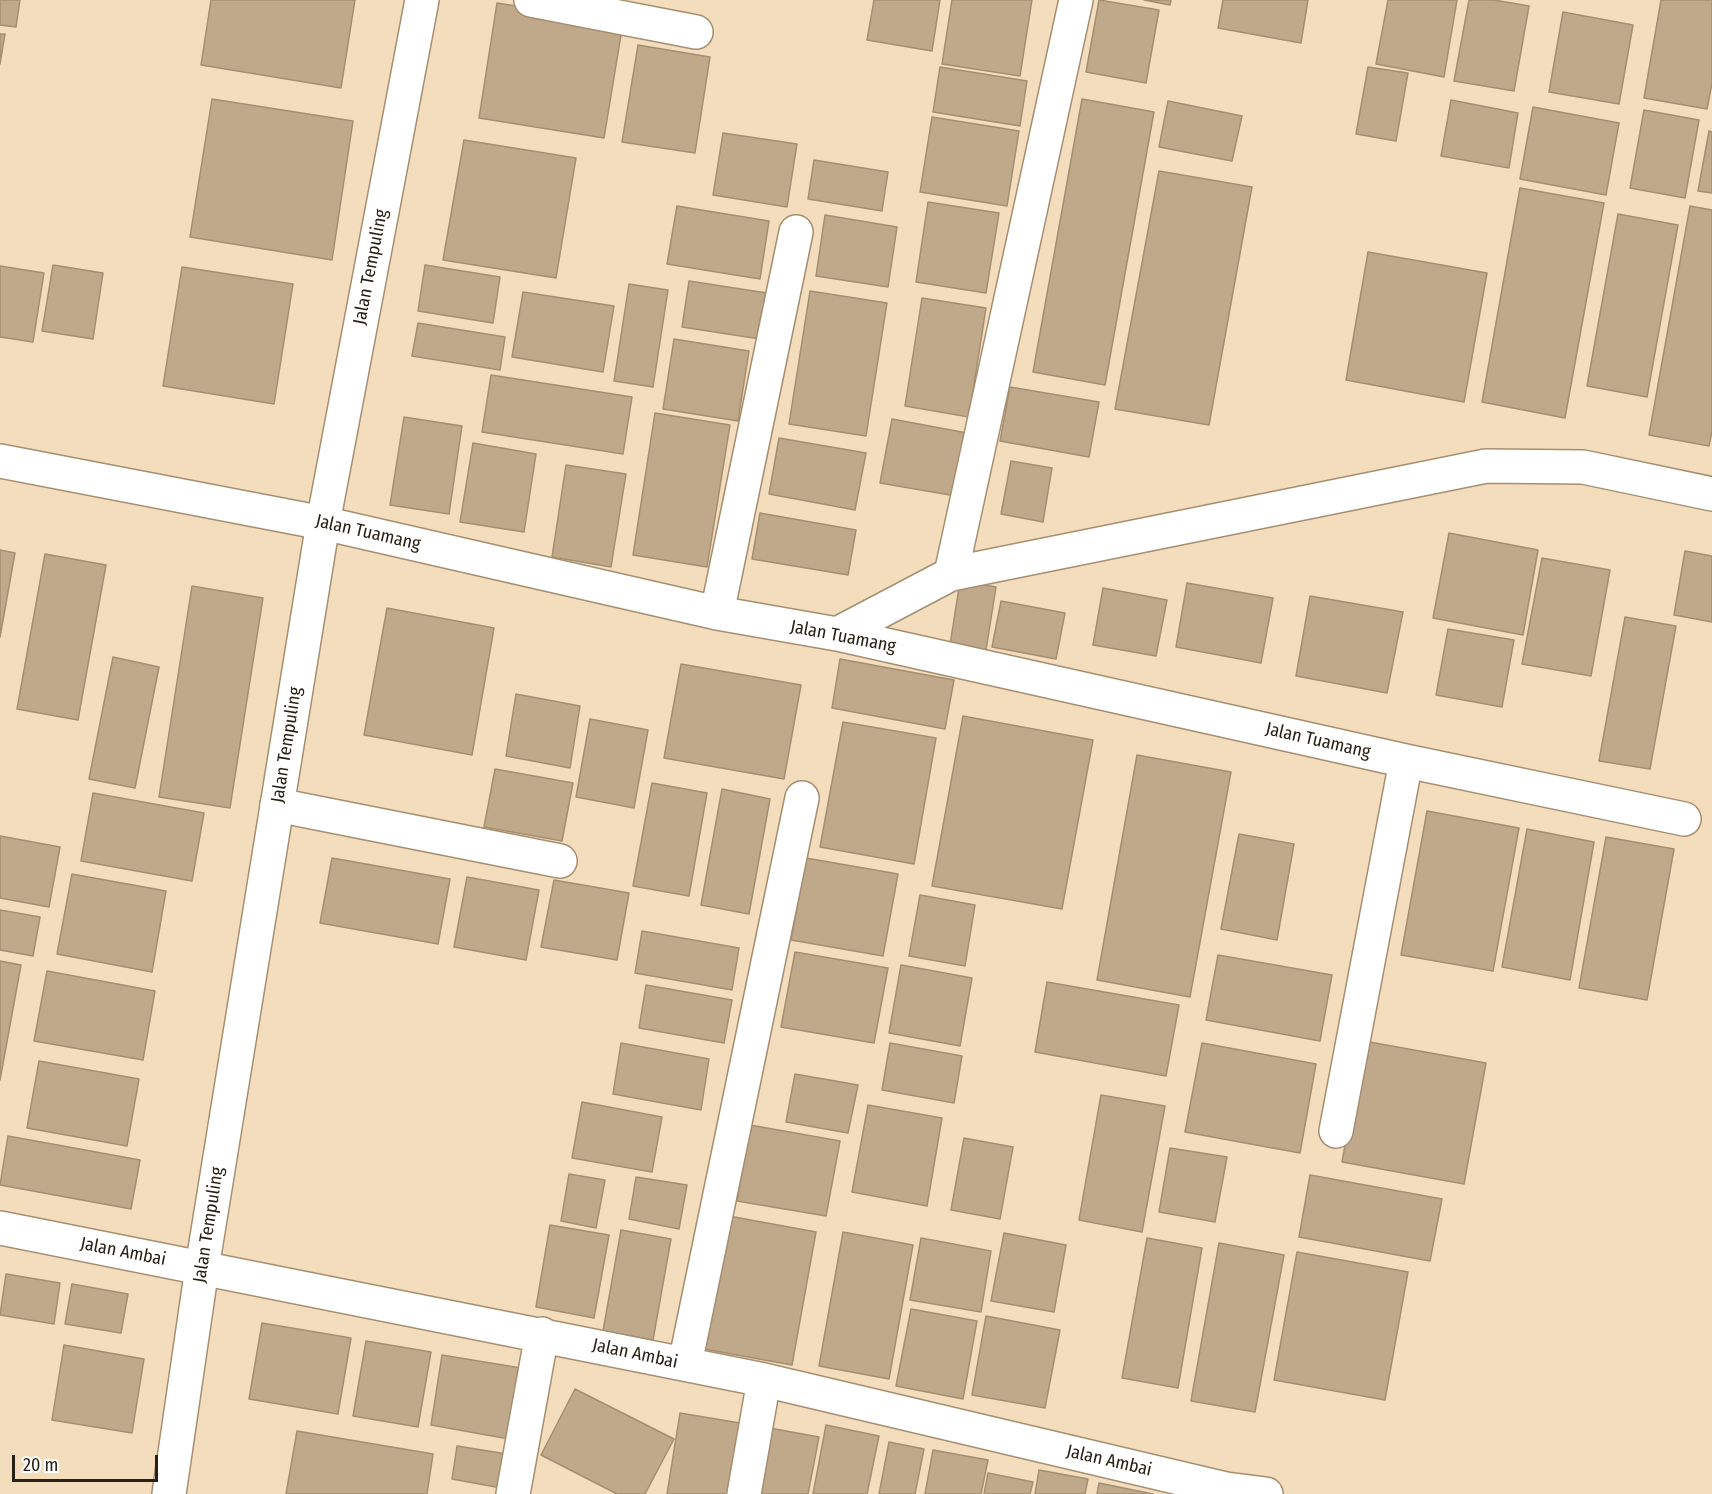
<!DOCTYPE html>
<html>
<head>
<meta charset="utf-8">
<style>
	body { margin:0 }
	#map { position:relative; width:1712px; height:1494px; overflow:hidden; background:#f4ddbd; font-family:"Fira Sans Condensed",sans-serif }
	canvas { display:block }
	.scale { position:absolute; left:12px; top:1455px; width:146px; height:27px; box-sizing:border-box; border:3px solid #292115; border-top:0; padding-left:8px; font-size:18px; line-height:21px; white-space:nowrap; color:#292115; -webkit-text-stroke:4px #fff; paint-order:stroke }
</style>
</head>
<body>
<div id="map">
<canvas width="1712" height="1494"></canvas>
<div class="scale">20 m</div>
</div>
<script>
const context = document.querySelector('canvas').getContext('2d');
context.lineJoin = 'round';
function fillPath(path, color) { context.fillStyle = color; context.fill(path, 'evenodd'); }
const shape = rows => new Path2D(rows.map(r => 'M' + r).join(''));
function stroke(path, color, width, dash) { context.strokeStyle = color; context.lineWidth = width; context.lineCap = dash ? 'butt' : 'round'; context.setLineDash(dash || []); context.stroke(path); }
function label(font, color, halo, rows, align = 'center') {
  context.font = font + ' "Fira Sans Condensed",sans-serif'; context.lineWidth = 6; context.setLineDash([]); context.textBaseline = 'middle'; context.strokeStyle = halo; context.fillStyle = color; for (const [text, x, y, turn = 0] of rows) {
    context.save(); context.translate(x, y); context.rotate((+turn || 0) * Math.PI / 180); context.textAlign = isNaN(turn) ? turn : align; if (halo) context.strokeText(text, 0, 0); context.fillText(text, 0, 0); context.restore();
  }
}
const building = shape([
	[0,0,20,0,16,27,0,25,0,0],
	[211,0,355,0,341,88,201,65,211,0],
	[874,0,940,0,932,51,867,40,874,0],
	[952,0,1032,0,1020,76,942,64,952,0],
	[1099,0,1159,10,1146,83,1086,72,1099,0],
	[1144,0,1171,0,1170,5,1144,0],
	[1223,0,1308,0,1301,43,1218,28,1223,0],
	[1388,0,1457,0,1444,77,1376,64,1388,0],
	[1469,0,1494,0,1529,6,1514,91,1454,81,1469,0],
	[1661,0,1712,0,1712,83,1707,109,1644,98,1661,0],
	[497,3,623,23,604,138,479,118,497,3],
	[1563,12,1633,25,1619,104,1549,92,1563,12],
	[0,34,5,34,0,64,0,34],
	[638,45,710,57,695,153,622,142,638,45],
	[940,67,1027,81,1020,126,933,112,940,67],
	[1368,67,1408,73,1396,141,1356,134,1368,67],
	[212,99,353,121,332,260,190,237,212,99],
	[1082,99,1154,112,1105,385,1033,372,1082,99],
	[1451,100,1518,113,1509,168,1441,156,1451,100],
	[1168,101,1242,116,1232,161,1159,147,1168,101],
	[1533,107,1619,123,1606,195,1520,179,1533,107],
	[1644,110,1699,120,1685,198,1630,188,1644,110],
	[932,117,1019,131,1007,206,920,192,932,117],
	[1709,131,1712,132,1712,193,1698,191,1709,131],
	[723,133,797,144,787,207,713,195,723,133],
	[464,140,576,158,556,278,443,260,464,140],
	[814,160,888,172,882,211,808,199,814,160],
	[1159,171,1252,187,1209,425,1115,409,1159,171],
	[1520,188,1604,203,1565,418,1482,402,1520,188],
	[928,202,999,213,986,293,916,282,928,202],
	[677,206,769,221,760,279,667,264,677,206],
	[1690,206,1712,210,1712,431,1709,446,1649,435,1690,206],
	[1618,214,1678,225,1647,397,1587,386,1618,214],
	[825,215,897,227,888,287,816,276,825,215],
	[1368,252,1487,273,1464,402,1346,380,1368,252],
	[53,265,103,273,93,339,42,331,53,265],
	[425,265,500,277,493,323,418,311,425,265],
	[0,266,44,273,33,342,0,337,0,266],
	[182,267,293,284,274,404,163,386,182,267],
	[689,281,767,293,760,339,682,327,689,281],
	[629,284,668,290,653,387,614,381,629,284],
	[810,291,887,303,866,436,789,424,810,291],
	[523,292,614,306,603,372,512,357,523,292],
	[922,298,986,308,969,417,905,406,922,298],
	[418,323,505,337,500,370,412,356,418,323],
	[674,339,749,351,738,421,663,409,674,339],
	[491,375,632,397,623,454,482,432,491,375],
	[1010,387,1099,402,1089,457,1000,441,1010,387],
	[655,413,730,425,707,567,633,555,655,413],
	[404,417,462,426,449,514,390,505,404,417],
	[892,419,967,433,956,496,880,483,892,419],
	[779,438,866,453,855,510,769,494,779,438],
	[473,443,536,454,524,532,460,522,473,443],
	[1011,461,1052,468,1043,522,1001,514,1011,461],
	[566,465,626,474,611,567,552,557,566,465],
	[760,513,856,530,848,575,752,559,760,513],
	[1449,533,1538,550,1523,635,1433,618,1449,533],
	[0,550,15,553,0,637,0,550],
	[1685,551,1712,556,1712,622,1674,615,1685,551],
	[45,554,106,565,78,720,17,709,45,554],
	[1542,558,1610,570,1591,676,1522,664,1542,558],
	[960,581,996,587,986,650,950,645,960,581],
	[1187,583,1273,598,1261,663,1176,647,1187,583],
	[192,586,263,598,230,808,159,797,192,586],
	[1103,588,1167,600,1156,656,1093,645,1103,588],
	[1310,596,1403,612,1387,693,1296,676,1310,596],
	[1001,601,1065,613,1056,659,992,647,1001,601],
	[387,608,494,628,472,755,364,735,387,608],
	[1625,617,1676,626,1650,769,1599,761,1625,617],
	[1448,629,1514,640,1502,707,1436,695,1448,629],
	[113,657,159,667,135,788,89,779,113,657],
	[840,659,954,680,945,729,832,708,840,659],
	[681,664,801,685,784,779,664,758,681,664],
	[516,694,580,706,570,768,506,756,516,694],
	[963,716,1093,740,1062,909,932,886,963,716],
	[590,719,648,730,634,808,576,797,590,719],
	[843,722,936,738,914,864,820,847,843,722],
	[1137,755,1231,772,1190,997,1097,980,1137,755],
	[495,769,573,783,562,841,484,827,495,769],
	[652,783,707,793,689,896,633,886,652,783],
	[722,789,770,799,749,914,701,905,722,789],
	[93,793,204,813,192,881,81,861,93,793],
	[1427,811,1519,828,1493,971,1401,955,1427,811],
	[1527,829,1594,842,1570,980,1502,967,1527,829],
	[1239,834,1294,844,1277,940,1221,929,1239,834],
	[0,836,60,847,49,907,0,898,0,836],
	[1606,837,1674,849,1647,1000,1579,988,1606,837],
	[332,858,450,879,438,944,320,923,332,858],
	[806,858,898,874,883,956,791,940,806,858],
	[72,874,166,891,152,972,57,954,72,874],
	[467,877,539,890,526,960,454,947,467,877],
	[554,880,629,893,617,960,541,947,554,880],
	[920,895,975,905,965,966,909,956,920,895],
	[0,910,40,917,33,956,0,950,0,910],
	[642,931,739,948,732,990,635,973,642,931],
	[795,952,888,968,874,1043,781,1027,795,952],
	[1218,955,1332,975,1320,1041,1206,1020,1218,955],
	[0,961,21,965,0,1080,0,961],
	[901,965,972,978,960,1046,889,1033,901,965],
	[47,971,155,991,143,1060,34,1041,47,971],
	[1047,982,1179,1005,1166,1076,1035,1052,1047,982],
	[646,985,732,1000,724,1043,639,1028,646,985],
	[1364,1041,1486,1063,1464,1184,1342,1162,1364,1041],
	[621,1043,709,1059,701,1110,613,1094,621,1043],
	[890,1043,962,1056,954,1103,882,1090,890,1043],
	[1202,1043,1316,1064,1300,1153,1185,1132,1202,1043],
	[39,1061,139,1079,127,1146,27,1128,39,1061],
	[795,1074,858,1085,848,1133,786,1122,795,1074],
	[1101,1095,1165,1106,1142,1232,1079,1220,1101,1095],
	[582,1102,662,1117,652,1172,572,1158,582,1102],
	[868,1105,942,1118,927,1206,852,1192,868,1105],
	[750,1125,840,1141,826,1216,737,1201,750,1125],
	[8,1136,140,1160,131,1209,0,1185,8,1136],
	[964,1138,1013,1147,1000,1219,951,1210,964,1138],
	[1170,1148,1227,1157,1215,1222,1159,1212,1170,1148],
	[569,1174,605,1180,596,1228,561,1221,569,1174],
	[1310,1175,1442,1199,1430,1261,1299,1237,1310,1175],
	[636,1177,687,1185,679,1229,629,1219,636,1177],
	[729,1216,816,1232,792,1365,704,1349,729,1216],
	[550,1225,609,1235,594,1318,536,1307,550,1225],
	[621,1230,671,1239,653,1340,603,1331,621,1230],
	[843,1232,913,1245,889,1379,819,1366,843,1232],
	[1004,1233,1066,1245,1054,1312,991,1301,1004,1233],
	[921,1238,991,1251,981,1312,910,1300,921,1238],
	[1147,1238,1202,1248,1178,1388,1122,1378,1147,1238],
	[1219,1243,1284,1255,1255,1412,1191,1401,1219,1243],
	[1297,1252,1408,1272,1385,1400,1274,1380,1297,1252],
	[6,1274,60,1283,54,1324,0,1315,6,1274],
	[72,1284,128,1294,121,1333,65,1324,72,1284],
	[911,1309,977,1321,963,1399,896,1386,911,1309],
	[986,1316,1060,1330,1045,1408,972,1395,986,1316],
	[262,1323,351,1338,338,1414,249,1399,262,1323],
	[366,1341,431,1352,418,1427,353,1416,366,1341],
	[64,1345,144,1359,132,1433,52,1420,64,1345],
	[442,1355,521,1368,509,1439,431,1425,442,1355],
	[575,1389,674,1439,645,1494,617,1494,541,1455,575,1389],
	[680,1413,746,1424,734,1494,667,1494,680,1413],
	[826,1425,879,1436,867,1494,813,1494,826,1425],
	[764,1427,819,1437,808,1494,751,1494,764,1427],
	[297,1431,433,1454,427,1494,286,1494,297,1431],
	[889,1442,924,1449,915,1494,879,1494,889,1442],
	[457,1446,507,1454,501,1488,452,1479,457,1446],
	[933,1450,988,1460,981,1494,925,1494,933,1450],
	[1039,1470,1088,1479,1085,1494,1035,1494,1039,1470],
	[988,1473,1033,1482,1030,1494,984,1494,988,1473],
	[1099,1483,1153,1494,1097,1494,1099,1483]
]);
fillPath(building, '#c0a98b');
stroke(building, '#a48e70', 1.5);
const street = shape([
	[531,0,696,32],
	[0,461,323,523,717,613,837,634,1406,761,1684,819],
	[951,574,1076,0],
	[717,613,796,232],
	[837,634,951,574,1486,466,1583,467,1712,494],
	[277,805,560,861],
	[1336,1131,1406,761],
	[0,1228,764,1380,1226,1489,1266,1494],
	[685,1364,802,798],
	[513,1494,542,1334],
	[744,1494,764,1380]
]);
const secondary = shape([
	[169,1494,202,1268,323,523,422,0]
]);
stroke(street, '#a58f71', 36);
stroke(secondary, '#a58f71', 36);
stroke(street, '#fff', 33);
stroke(secondary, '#fff', 33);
label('18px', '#292115', '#fff', [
	["Jalan Tempuling",371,267,-79],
	["Jalan Tuamang",368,533,13],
	["Jalan Tuamang",843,637,11],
	["Jalan Tuamang",1318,741,13],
	["Jalan Tempuling",287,745,-81],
	["Jalan Tempuling",209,1225,-81],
	["Jalan Ambai",123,1252,11],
	["Jalan Ambai",635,1354,12],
	["Jalan Ambai",1109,1461,13]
]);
</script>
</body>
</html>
